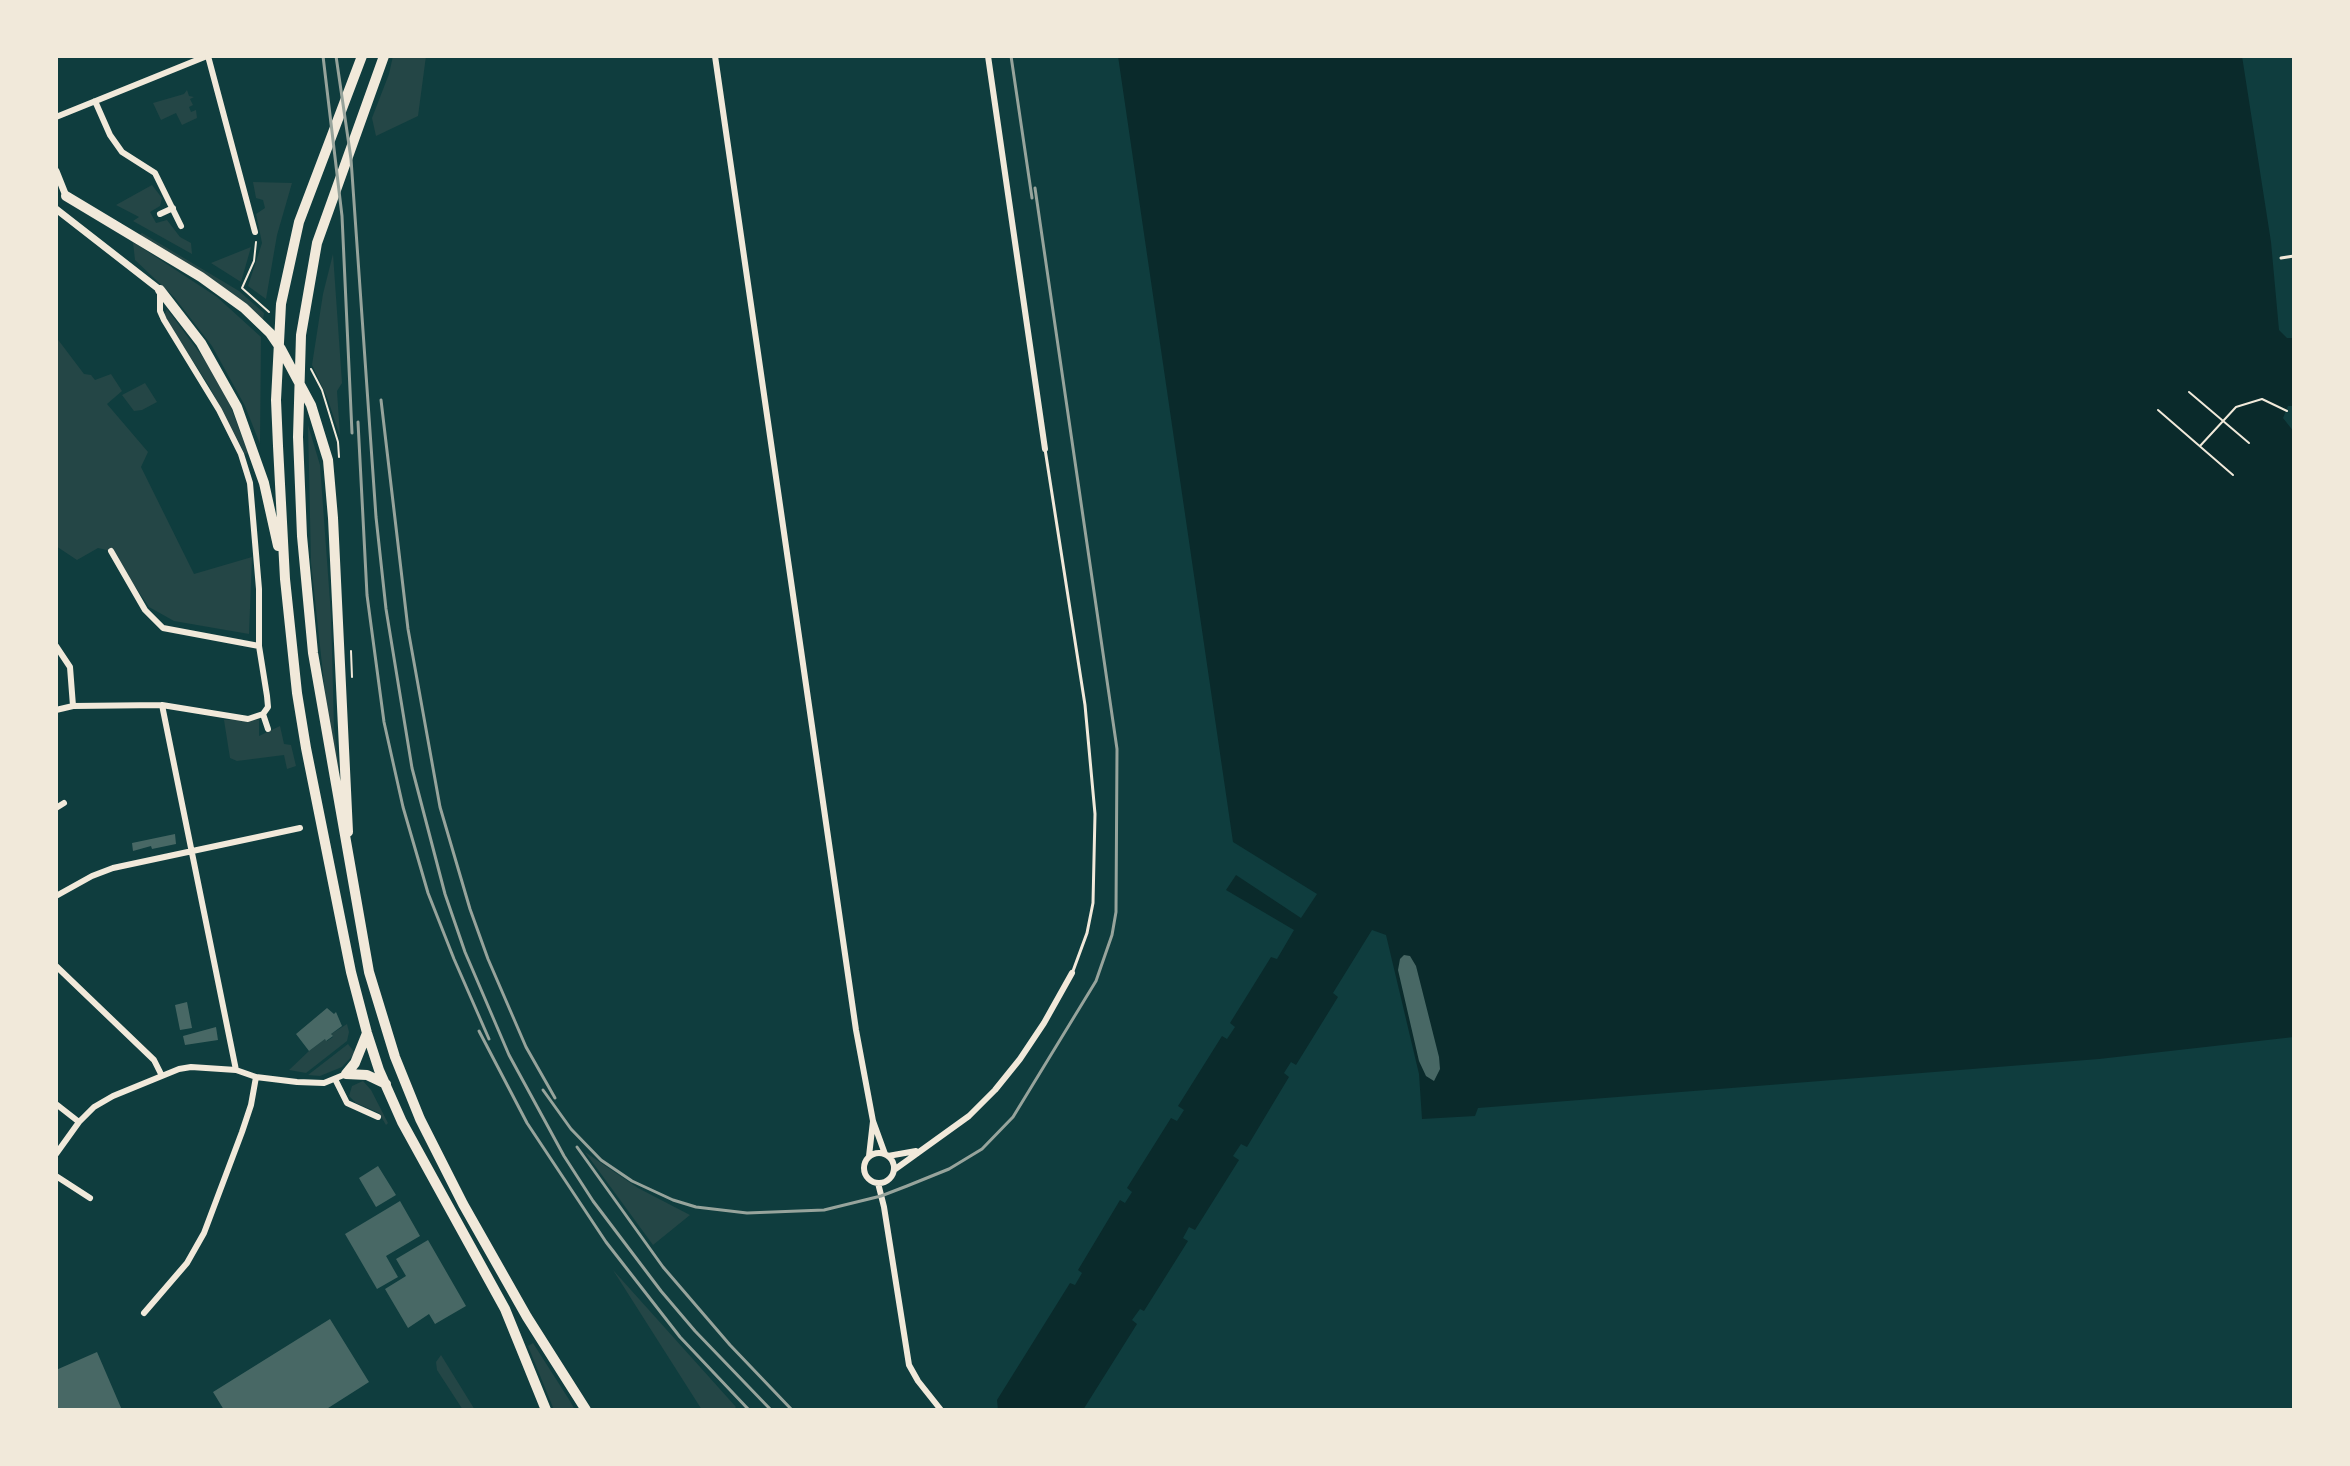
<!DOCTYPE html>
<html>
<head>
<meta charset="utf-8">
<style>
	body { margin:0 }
	#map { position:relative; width:2350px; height:1466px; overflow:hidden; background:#0f3d3e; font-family:Overpass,sans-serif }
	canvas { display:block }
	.frame { position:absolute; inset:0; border:58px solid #f1e9da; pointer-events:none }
</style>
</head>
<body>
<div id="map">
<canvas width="2350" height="1466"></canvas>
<div class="frame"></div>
</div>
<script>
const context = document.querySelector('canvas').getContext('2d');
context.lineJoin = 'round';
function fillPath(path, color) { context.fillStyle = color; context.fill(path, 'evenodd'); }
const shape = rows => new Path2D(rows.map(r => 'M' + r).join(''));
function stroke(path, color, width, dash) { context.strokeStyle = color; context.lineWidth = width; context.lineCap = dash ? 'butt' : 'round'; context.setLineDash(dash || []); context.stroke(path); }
fillPath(shape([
	[393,56,426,56,418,116,376,136,372,118,389,74],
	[187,90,189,96,194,97,190,99,193,105,189,107,191,112,196,110,197,118,182,125,176,113,161,120,153,103,184,94],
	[253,182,292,183,277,235,266,299,248,286,262,243,256,214,265,208,263,200,256,198],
	[152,185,162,198,160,206,150,212,156,223,167,220,180,237,191,243,192,254,133,221,139,217,116,205],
	[142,233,239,291,264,313,263,320,214,280,138,236],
	[133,242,217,297,261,337,260,444,245,406,212,346,174,297,135,260],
	[251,247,241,282,211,263],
	[333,254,342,383,337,391,340,436,327,397,312,365,323,294],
	[167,309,208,364,230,405,248,453,245,454,209,386,164,316],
	[56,337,84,374,91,375,95,380,111,374,122,391,107,404,148,452,141,467,194,574,252,557,249,634,174,621,149,607,111,551,98,548,77,560,56,546],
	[145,383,157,402,142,410,134,411,122,395],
	[308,425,320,465,331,615,334,728,341,783,329,729,311,563],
	[224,720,259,720,259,736,280,726,284,744,291,745,296,766,287,769,284,755,237,761,230,758],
	[347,1024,349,1032,347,1041,306,1073,289,1070,309,1051,325,1039,327,1041,333,1037,331,1034],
	[348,1044,355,1053,342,1067,320,1076,308,1075],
	[363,1081,371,1090,388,1123,386,1125,379,1113,356,1103,349,1096,352,1086],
	[585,1152,638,1188,690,1215,653,1245],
	[613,1270,736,1407,733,1410,702,1410],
	[533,1343,570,1401,575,1410,554,1410,528,1346],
	[441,1355,475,1410,463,1410,437,1370,436,1362]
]), '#244646');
fillPath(shape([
	[1118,56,2242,56,2271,242,2279,330,2287,338,2294,338,2294,406,2288,406,2283,418,2294,432,2294,1037,2099,1059,1478,1108,1475,1116,1422,1119,1419,1074,1386,935,1372,930,1333,993,1338,997,1296,1065,1291,1062,1284,1073,1289,1077,1247,1147,1241,1144,1233,1156,1239,1160,1195,1230,1189,1227,1183,1238,1188,1241,1144,1311,1140,1309,1132,1320,1137,1324,1083,1410,998,1410,997,1400,1070,1283,1075,1285,1082,1273,1078,1270,1120,1200,1125,1203,1132,1192,1127,1188,1171,1118,1177,1121,1184,1110,1178,1106,1222,1036,1227,1039,1235,1027,1230,1023,1271,957,1277,959,1294,930,1226,890,1236,875,1301,918,1317,894,1233,842]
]), '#0a2a2b');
fillPath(shape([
	[175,834,176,844,152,849,151,846,133,851,132,843],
	[1404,955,1410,956,1416,966,1439,1057,1440,1069,1434,1081,1426,1076,1419,1061,1398,970,1400,959],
	[187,1002,192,1028,180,1030,175,1005],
	[327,1008,334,1014,336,1012,342,1026,331,1034,333,1036,326,1041,325,1039,309,1051,296,1034],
	[216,1027,218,1040,185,1045,183,1036],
	[378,1166,396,1195,376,1207,359,1178],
	[400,1201,420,1236,386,1256,398,1277,377,1289,345,1234],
	[428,1240,466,1306,435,1324,429,1314,408,1328,385,1289,406,1276,396,1259],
	[330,1319,369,1382,325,1410,224,1410,213,1392],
	[97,1352,122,1410,56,1410,56,1370]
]), '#486865');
stroke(shape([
	[256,242,254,261,242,288,269,312],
	[311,369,322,390,338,442,339,457],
	[2189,392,2249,443],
	[2158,410,2233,475],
	[2200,446,2236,407,2262,399,2287,411],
	[351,651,352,677]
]), '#f1e9da', 2);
stroke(shape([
	[2281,258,2294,256],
	[1045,449,1085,705,1095,814,1093,903,1087,933,1073,971]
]), '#f1e9da', 3);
stroke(shape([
	[208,56,255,232],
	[715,56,856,1030,873,1121,885,1154],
	[988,56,1045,449],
	[95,101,110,135,122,152,155,173,181,226],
	[56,117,207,56],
	[160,214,173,208],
	[160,290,160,311,164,320,219,410,241,454,250,483,259,589,259,646,267,696,268,707,263,714,268,729],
	[111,551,145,610,163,628,259,646],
	[56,646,70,667,73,706],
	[162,705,236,1070],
	[56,710,73,706,162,705,248,719,263,714],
	[56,808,64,803],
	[56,896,92,876,113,868,300,828],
	[56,966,154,1060,161,1074],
	[335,1079,347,1103,378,1117],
	[56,1104,79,1122],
	'864 1168a15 15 0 1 1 30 0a15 15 0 1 1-30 0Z',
	[56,1154,79,1122,94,1107,113,1096,179,1069,191,1067,236,1070,256,1077,297,1082,324,1083,346,1074],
	[869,1156,873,1121],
	[888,1156,916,1151],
	[894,1170,969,1116,995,1090,1020,1059,1044,1023,1072,973],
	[56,1176,90,1198],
	[878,1183,884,1207,909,1365,918,1381,941,1410],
	[144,1313,187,1263,204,1233,242,1132,251,1105,256,1077]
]), '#f1e9da', 6);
stroke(shape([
	[56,171,66,196],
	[56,209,160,290]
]), '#f1e9da', 7);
stroke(shape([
	[362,56,299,222,281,304,276,400,278,446,285,579,297,693,306,748,351,972,367,1033,379,1070,402,1122,505,1309,546,1410],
	[384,56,317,243,301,335,298,437,302,536,313,653,369,972,395,1057,420,1119,463,1204,527,1317,586,1410],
	[66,196,201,277,244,308,270,333,281,349,311,405,328,460,333,518,348,832],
	[160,290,201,343,237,407,264,483,278,546],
	[346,1074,355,1063,367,1033],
	[346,1074,367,1075,386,1084]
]), '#f1e9da', 10);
stroke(shape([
	[323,56,342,216,352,433],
	[336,56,351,159,376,517,386,609,412,768,445,894,465,952,509,1055,564,1156,593,1201,661,1291,695,1331,771,1410],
	[1011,56,1032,198],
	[381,400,408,629,440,807,470,909,488,959,526,1047,555,1098],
	[358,422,367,595,384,722,403,807,428,893,454,959,489,1039],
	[479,1031,527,1123,606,1242,680,1337,749,1410],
	[543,1090,571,1129,601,1160,632,1181,673,1200,696,1207,747,1213,824,1210,881,1196,907,1186,949,1169,982,1149,1013,1117,1096,981,1112,935,1116,912,1117,749,1035,188],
	[577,1147,663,1267,730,1345,792,1410]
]), '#97a49c', 3);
</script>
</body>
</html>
